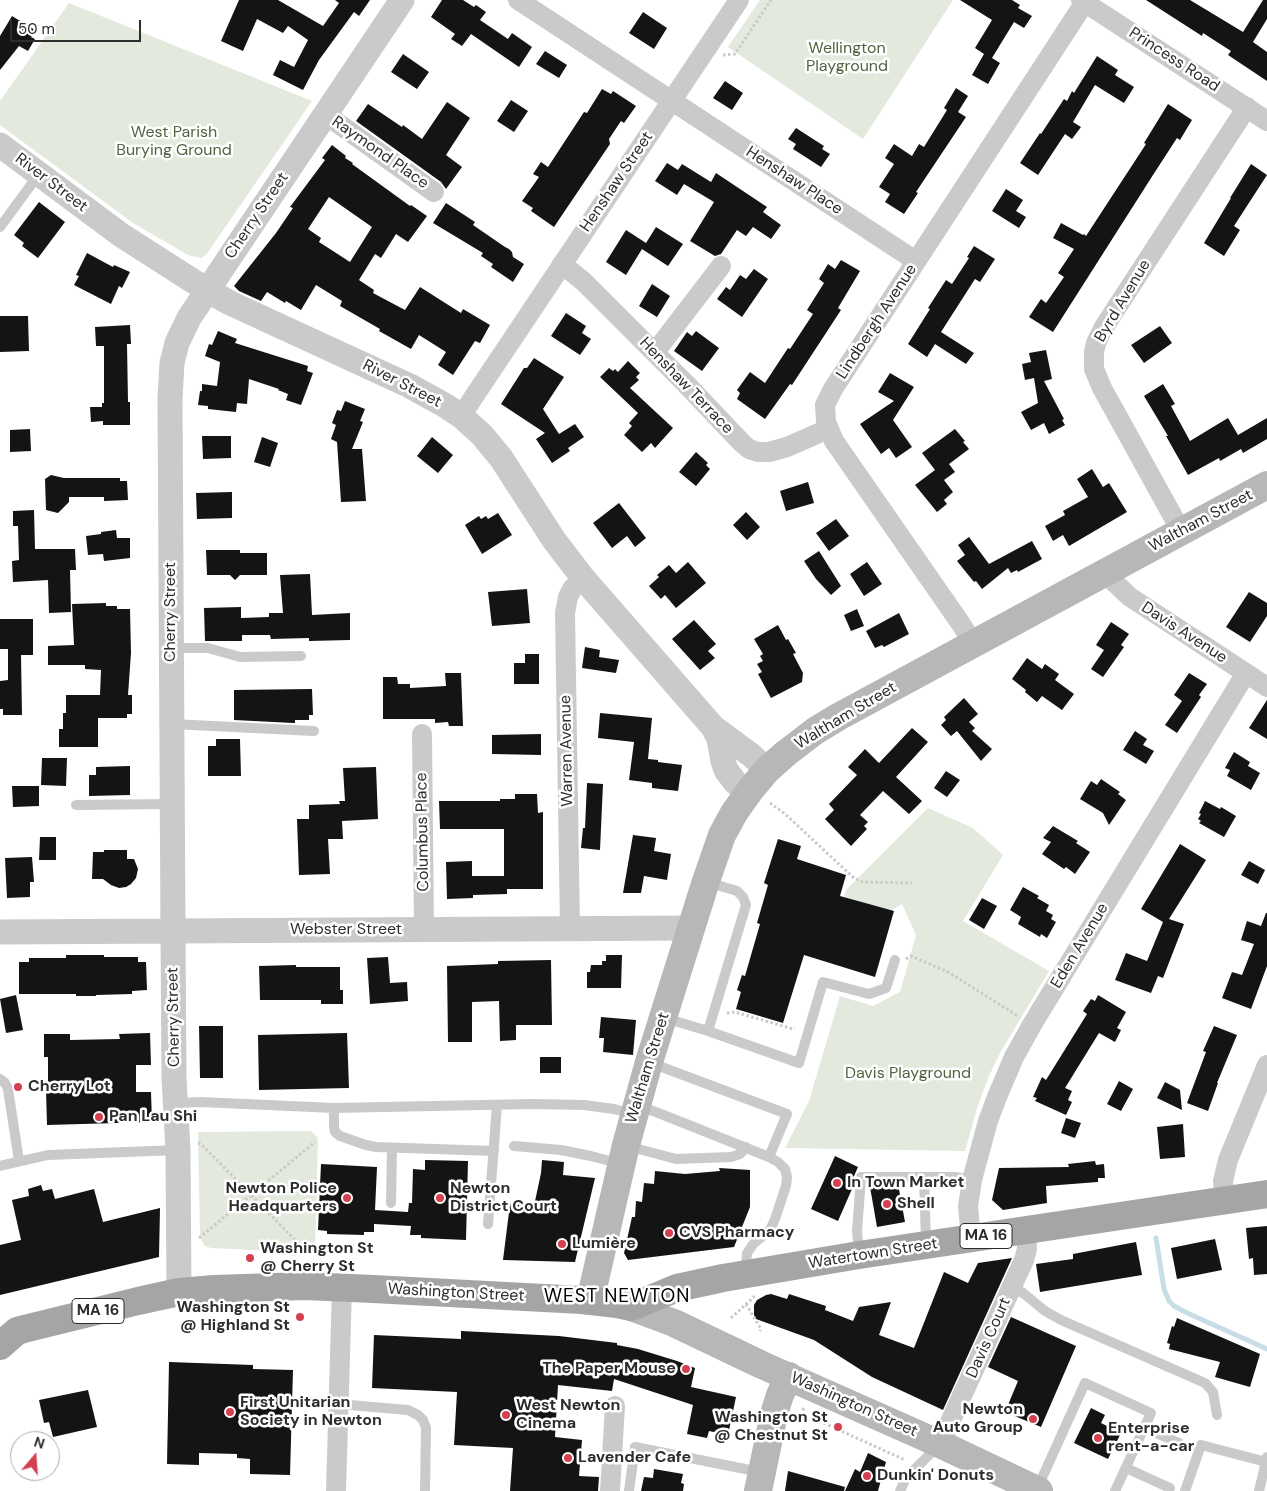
<!DOCTYPE html>
<html>
<head>
<meta charset="utf-8">
<style>
	body { margin:0 }
	#map { position:relative; width:1267px; height:1491px; overflow:hidden; background:#fff; font-family:"DM Sans",sans-serif }
	canvas { display:block }
	.north { position:absolute; left:10px; top:1431px; width:50px; height:50px; box-sizing:border-box; background:#fff; border:1px solid #ababab; border-radius:50%; rotate:18deg; font-size:14px; font-weight:700; line-height:20px; text-align:center; color:#2d2d2d }
	.north::after { content:''; display:block; margin:auto; width:18px; height:22px; background:#d34050; clip-path:polygon(50% 0,100% 100%,50% 72%,0 100%) }
	.scale { position:absolute; left:10px; top:20px; width:131px; height:22px; box-sizing:border-box; border:2px solid #2d2d2d; border-top:0; padding-left:6px; font-size:15px; line-height:18px; white-space:nowrap; color:#2d2d2d; -webkit-text-stroke:4px #fff; paint-order:stroke }
</style>
</head>
<body>
<div id="map">
<canvas width="1267" height="1491"></canvas>
<div class="north">N</div>
<div class="scale">50 m</div>
</div>
<script>
const context = document.querySelector('canvas').getContext('2d');
context.lineJoin = 'round';
function fillPath(path, color) { context.fillStyle = color; context.fill(path, 'evenodd'); }
const shape = rows => new Path2D(rows.map(r => 'M' + r).join(''));
function stroke(path, color, width, dash) { context.strokeStyle = color; context.lineWidth = width; context.lineCap = dash ? 'butt' : 'round'; context.setLineDash(dash || []); context.stroke(path); }
function label(font, color, halo, rows, align = 'center') {
  context.font = font + ' "DM Sans",sans-serif'; context.lineWidth = 5; context.setLineDash([]); context.textBaseline = 'middle'; context.strokeStyle = halo; context.fillStyle = color; for (const [text, x, y, turn = 0] of rows) {
    context.save(); context.translate(x, y); context.rotate((+turn || 0) * Math.PI / 180); context.textAlign = isNaN(turn) ? turn : align; if (halo) context.strokeText(text, 0, 0); context.fillText(text, 0, 0); context.restore();
  }
}
fillPath(shape([
	[760,0,953,0,863,139,728,47],
	[69,3,312,101,206,255,201,258,188,255,133,223,0,125,0,101],
	[928,808,973,828,1003,855,963,921,1049,971,1000,1053,989,1076,978,1105,965,1151,785,1148,809,1101,840,996,873,1006,900,992,916,935,902,904,890,911,844,897,846,890],
	[311,1131,318,1138,315,1253,211,1248,205,1246,201,1240,200,1235,198,1132]
]), '#e3e9dc');
stroke(shape([
	[1156,1238,1164,1289,1169,1301,1174,1306,1185,1312,1267,1349]
]), '#c9dde7', 5);
fillPath(shape([
	[239,0,278,0,323,26,339,3,335,0,370,0,359,16,354,12,319,60,303,90,273,75,280,60,294,67,308,40,288,26,283,33,257,19,243,51,221,41],
	[442,0,463,0,474,7,476,5,486,12,480,20,508,39,512,33,532,47,519,67,471,34,462,46,451,39,455,34,431,17],
	[960,0,1012,0,1020,5,1018,8,1032,16,1024,28,1014,22,992,58,1000,63,988,84,972,75,984,54,975,48,992,20],
	[1146,0,1190,0,1243,32,1263,0,1267,0,1267,19,1253,42,1267,52,1267,81,1228,55,1231,51,1203,33,1202,36],
	[643,12,667,28,654,49,629,33],
	[12,16,35,30,31,37,35,39,28,51,19,46,0,70,0,36],
	[545,51,567,65,559,78,536,64],
	[403,54,429,72,417,89,391,72],
	[1097,56,1118,70,1115,75,1134,87,1124,103,1095,85,1073,122,1081,127,1072,139,1065,134,1038,175,1020,163,1040,133,1041,134,1064,99,1067,101,1072,91,1074,93],
	[725,81,743,93,732,110,713,98],
	[956,88,968,96,958,112,966,117,916,192,918,193,904,214,885,202,890,194,879,187,894,164,885,158,894,144,912,156,919,144,924,147,947,110,944,108],
	[602,89,611,94,613,91,636,106,624,123,621,121,609,139,610,144,554,227,531,211,533,208,522,201,539,177,533,174,541,162,548,167,584,112,587,113],
	[511,100,528,111,514,132,497,121],
	[447,102,470,118,446,155,462,167,446,189,441,182,356,121,368,104,402,127,403,125,422,139],
	[1168,104,1192,120,1180,140,1177,138,1153,175,1053,332,1029,317,1041,299,1046,303,1064,277,1058,273,1074,249,1053,238,1061,223,1083,235,1084,234,1086,236,1146,144,1144,143],
	[796,128,824,146,822,149,830,154,821,167,793,149,796,144,788,139],
	[332,145,346,156,345,158,353,163,352,164,410,206,411,205,427,216,408,242,396,234,381,258,375,254,359,280,374,290,373,293,405,310,420,287,461,313,463,309,490,325,480,343,475,341,453,375,438,365,446,352,419,335,411,349,379,331,380,329,340,306,342,301,316,285,301,310,286,301,285,303,267,292,261,301,239,291,234,286,276,233,293,208,290,207,325,160,322,158],
	[329,197,372,227,350,262,319,242,321,238,308,229],
	[667,163,678,170,682,164,711,182,716,173,767,207,763,212,781,225,771,239,753,227,746,236,737,230,721,254,715,256,690,241,714,202,684,184,677,195,655,181],
	[1251,164,1267,175,1234,226,1240,230,1224,256,1204,243,1231,198,1230,198],
	[1006,189,1023,200,1016,211,1026,217,1019,228,992,211],
	[39,202,65,222,38,258,22,246,24,243,14,235],
	[446,203,475,222,473,225,505,247,509,249,512,252,513,257,524,264,513,282,491,267,493,264,481,256,483,253,433,223],
	[656,227,683,244,668,266,642,249,626,275,606,262,626,230,646,243],
	[974,246,995,259,980,282,975,279,941,332,974,353,966,364,935,344,927,357,908,344,930,309,928,308,946,280,952,284,969,258,967,257],
	[87,253,113,267,114,265,130,272,122,288,119,286,111,304,74,285,79,276,76,275],
	[841,260,860,271,838,308,841,310,792,385,790,384,765,419,737,399,740,393,737,390,750,372,765,383,788,348,790,349,813,314,807,310,824,283,819,279,828,264,835,269],
	[754,269,768,279,742,317,717,299,726,287,730,290,740,275,746,279],
	[652,284,670,296,657,317,639,306],
	[566,313,586,326,582,333,591,339,580,355,551,336],
	[0,316,28,316,29,351,0,352],
	[130,325,131,344,127,344,128,402,130,402,130,425,103,425,103,421,91,422,90,407,102,407,102,403,104,403,104,346,96,346,95,327],
	[1160,326,1172,343,1144,363,1131,345],
	[218,331,237,339,235,343,308,366,307,371,313,373,301,405,286,400,288,394,278,390,279,389,249,379,247,404,237,403,236,412,208,409,208,406,198,405,200,391,202,391,202,384,217,386,220,362,205,356,209,344,212,345],
	[696,331,719,348,702,371,674,351,687,332,692,336],
	[1046,350,1052,379,1044,381,1064,419,1062,420,1065,425,1049,434,1044,423,1031,430,1021,412,1038,403,1034,378,1025,380,1022,364,1031,362,1029,353],
	[534,358,564,377,543,409,559,434,575,424,584,437,568,448,570,451,552,463,536,439,545,433,501,404,524,368,527,368],
	[628,361,640,373,636,377,639,380,630,388,673,428,655,448,651,443,642,452,624,435,632,426,629,423,638,413,600,377,609,368,613,371,615,369,618,372],
	[890,373,914,387,893,420,912,447,896,458,889,448,881,454,860,424,894,401,878,392],
	[1163,384,1175,404,1171,406,1190,441,1228,418,1238,435,1267,418,1267,439,1243,453,1241,449,1220,461,1219,458,1188,475,1166,436,1168,436,1144,396],
	[345,401,365,409,360,421,363,422,352,449,362,449,366,501,341,502,337,442,331,439,336,425,332,423,337,410,341,411],
	[30,429,31,451,10,452,10,430],
	[955,429,965,441,963,442,969,449,949,464,955,472,944,480,953,492,944,500,947,504,937,512,915,485,935,470,922,453],
	[202,436,231,436,231,458,203,459],
	[262,437,278,443,270,467,254,462],
	[432,437,453,455,438,473,417,456],
	[696,452,708,463,706,465,710,469,696,486,679,472],
	[1092,469,1103,487,1109,483,1127,512,1069,546,1063,535,1053,541,1045,526,1065,515,1063,511,1088,497,1077,479],
	[51,475,64,478,120,478,120,481,127,481,128,500,104,501,104,497,69,497,69,502,58,513,46,510,45,479],
	[808,482,814,503,786,511,780,491],
	[232,492,232,518,197,519,196,493],
	[619,503,646,538,635,547,627,536,612,548,593,523],
	[34,510,35,549,75,549,76,570,70,570,71,612,49,613,48,580,13,582,12,561,19,560,18,526,13,526,13,511],
	[746,512,760,527,747,540,733,525],
	[498,513,512,535,482,554,465,525,479,516,481,519,486,516,488,519],
	[836,519,849,536,829,551,816,533],
	[116,530,117,538,130,538,130,558,104,561,103,554,88,555,86,536,101,534,101,532],
	[969,537,989,564,1032,541,1042,559,1018,572,1017,570,1011,573,1008,568,982,589,976,581,974,582,957,561,965,555,958,545],
	[206,550,240,550,240,553,267,553,267,575,240,575,235,580,230,575,207,575],
	[819,551,841,586,831,595,816,579,804,561],
	[688,562,706,583,676,608,665,595,661,599,649,586,659,577,657,575,669,565,676,573],
	[867,562,882,584,864,596,850,574],
	[310,574,312,615,350,613,350,640,309,641,309,638,271,639,270,635,242,635,242,641,205,641,204,608,241,607,241,618,269,617,269,613,283,613,280,575],
	[527,589,530,623,492,626,488,592],
	[1249,592,1267,603,1267,616,1250,642,1226,627],
	[106,603,106,606,117,606,117,609,130,609,131,653,128,695,132,695,132,714,127,714,127,718,98,718,98,747,59,747,59,729,63,729,63,713,66,713,66,695,100,695,101,670,85,669,85,665,48,665,48,646,74,645,72,604],
	[857,609,864,626,851,631,844,615],
	[899,613,909,634,884,647,882,645,875,648,866,631],
	[0,619,33,619,33,655,21,655,22,715,3,715,3,709,0,709,0,681,8,680,8,649,0,649],
	[694,620,716,644,708,651,715,658,700,670,672,639],
	[1111,622,1129,634,1121,645,1124,647,1103,677,1091,669,1104,650,1096,645],
	[778,625,786,640,788,639,796,653,793,654,803,673,802,682,771,698,758,674,762,672,757,664,763,661,760,656,763,654,754,639],
	[585,647,600,650,599,657,619,660,616,673,582,668],
	[525,654,539,654,539,684,514,684,514,663,525,663],
	[1027,658,1042,669,1045,664,1059,674,1055,680,1074,694,1062,710,1042,696,1037,702,1025,692,1026,690,1012,679],
	[445,673,461,673,463,726,449,726,448,722,435,723,435,719,383,719,383,677,397,677,398,684,410,684,410,688,446,686],
	[1189,673,1207,684,1199,695,1201,697,1177,733,1165,725,1182,701,1174,695],
	[312,689,313,715,309,715,309,720,295,720,295,723,293,723,234,720,234,690],
	[964,698,978,714,969,722,975,728,972,731,992,749,981,761,957,731,951,736,941,725,946,720,944,717],
	[1267,700,1267,739,1249,728],
	[600,713,652,718,648,759,658,760,658,762,682,765,678,791,652,788,652,783,629,780,634,742,598,738],
	[912,728,928,742,896,777,922,801,909,814,883,791,860,815,868,822,864,826,867,829,851,846,825,819,834,810,829,804,857,775,848,767,865,749,879,763],
	[1135,731,1147,739,1143,745,1154,751,1146,764,1123,750],
	[541,734,541,755,492,754,492,735],
	[216,739,240,739,241,776,208,776,208,746,216,746],
	[1234,752,1250,762,1248,766,1260,773,1251,790,1227,776,1230,770,1225,768],
	[42,758,67,758,66,786,41,785],
	[130,766,130,795,89,796,89,775,96,775,96,767],
	[376,767,378,819,342,821,343,839,328,839,330,874,299,875,297,819,309,819,309,805,340,804,339,801,345,801,343,768],
	[946,771,960,780,947,797,934,788],
	[1101,779,1120,792,1118,794,1126,800,1109,825,1103,813,1080,799,1091,781,1097,785],
	[587,783,603,784,600,850,581,848,583,828,585,828],
	[12,786,39,786,39,806,13,807],
	[515,794,537,794,538,813,543,812,543,889,507,889,507,894,473,895,473,898,447,899,446,862,472,861,472,876,504,876,504,829,440,829,439,801,500,801,500,799,515,799],
	[1205,801,1220,809,1221,807,1236,816,1224,837,1199,823,1201,821,1198,819,1201,814,1199,813],
	[1053,826,1078,841,1076,843,1090,852,1075,874,1066,867,1064,869,1042,854,1051,842,1043,838],
	[633,835,656,838,654,851,671,854,667,880,644,876,641,893,623,893],
	[40,837,56,837,56,860,39,860],
	[778,839,801,846,797,859,846,875,840,896,894,911,875,977,804,955,783,1023,736,1009,741,992,737,990,742,975,745,976,760,924,757,923,768,885,764,883],
	[1180,844,1206,860,1169,919,1184,924,1163,978,1158,976,1151,993,1115,980,1126,953,1147,961,1163,922,1141,909],
	[104,850,127,850,127,859,134,859,138,869,136,878,131,884,126,887,119,888,111,885,103,879,92,879,93,852,104,852],
	[32,857,34,882,30,882,30,897,7,898,5,858],
	[1249,861,1265,870,1258,884,1241,875],
	[1023,887,1039,896,1037,898,1049,905,1046,911,1053,915,1051,919,1056,922,1047,938,1041,934,1040,937,1018,924,1021,917,1010,910],
	[982,898,997,906,984,929,969,920],
	[1266,913,1267,913,1267,966,1251,1009,1222,998,1232,972,1242,975,1254,944,1241,940,1247,921,1261,926],
	[66,955,104,955,104,957,138,957,138,962,146,962,147,990,132,991,132,994,96,995,96,996,76,996,76,994,19,994,19,962,29,962,29,958,66,958],
	[606,955,622,955,621,988,587,988,587,972,590,972,591,965,602,965,602,961,606,961],
	[388,957,390,983,407,982,408,1001,370,1004,367,958],
	[551,960,552,1025,516,1025,516,1040,500,1041,499,1001,472,1002,472,1042,448,1042,447,966,498,964,498,961],
	[296,965,296,967,340,967,340,990,343,990,343,1004,321,1004,321,1000,260,1000,259,966],
	[16,995,23,1030,6,1033,0,999],
	[1098,995,1126,1012,1117,1028,1121,1030,1115,1042,1099,1033,1065,1088,1072,1091,1068,1100,1072,1102,1066,1115,1035,1101,1037,1098,1033,1097,1042,1077,1046,1080,1087,1014,1083,1011,1091,999,1095,1001],
	[601,1017,636,1020,633,1055,603,1052,604,1038,599,1038],
	[199,1026,223,1026,223,1078,200,1078],
	[1214,1026,1237,1035,1217,1083,1218,1083,1208,1111,1187,1103,1206,1052,1203,1051],
	[150,1033,151,1065,136,1065,136,1092,151,1092,152,1122,47,1125,46,1091,48,1091,48,1057,44,1057,44,1034,70,1034,70,1040,120,1039,119,1034],
	[347,1033,349,1088,259,1090,258,1035],
	[540,1057,561,1057,561,1073,540,1073],
	[1119,1081,1133,1089,1121,1111,1107,1104],
	[1165,1082,1180,1090,1182,1110,1157,1098],
	[1066,1118,1081,1123,1075,1138,1061,1133],
	[1183,1124,1185,1157,1160,1159,1157,1127],
	[835,1156,858,1167,848,1190,852,1189,838,1221,811,1209],
	[425,1160,468,1161,466,1240,421,1238,421,1235,410,1235,411,1226,374,1224,374,1232,364,1232,364,1235,327,1234,327,1231,318,1230,321,1164,377,1167,375,1210,408,1212,409,1203,412,1203,413,1169,425,1170],
	[542,1160,564,1162,563,1175,595,1178,575,1262,503,1260,510,1204,534,1206,541,1173],
	[1095,1161,1096,1165,1104,1164,1105,1178,1098,1178,1098,1182,1046,1186,1047,1203,1003,1210,992,1200,999,1168,1069,1167,1068,1164],
	[719,1168,750,1170,750,1207,734,1247,628,1260,624,1253,632,1217,635,1217,636,1201,642,1202,644,1183,654,1184,655,1171,685,1174,720,1171],
	[887,1184,898,1184,905,1222,877,1227,870,1187],
	[41,1185,43,1191,52,1189,55,1199,94,1189,103,1222,160,1208,159,1257,0,1295,0,1245,21,1240,12,1200,29,1196,28,1189],
	[1267,1226,1267,1274,1254,1275,1253,1258,1249,1259,1246,1228],
	[1215,1239,1222,1270,1177,1279,1171,1248],
	[1136,1242,1142,1275,1040,1292,1036,1264,1073,1259,1073,1254],
	[1012,1258,943,1410,872,1377,814,1340,756,1319,754,1315,754,1305,757,1300,766,1295,771,1294,787,1299,789,1294,826,1306,825,1310,853,1321,859,1307,891,1302,879,1335,914,1348,944,1272,968,1283,978,1263],
	[1011,1317,1076,1346,1041,1427,1005,1412,1018,1381,988,1367],
	[1177,1318,1260,1354,1250,1387,1215,1377,1220,1362,1169,1349,1170,1344,1167,1343,1172,1326,1174,1327],
	[461,1331,559,1336,617,1343,617,1345,638,1349,677,1361,695,1368,691,1387,736,1397,728,1435,709,1431,707,1438,687,1434,693,1405,614,1379,612,1391,558,1385,555,1437,582,1440,579,1476,599,1477,598,1491,510,1491,513,1448,454,1445,457,1392,372,1388,374,1335,461,1339],
	[169,1362,253,1365,253,1369,293,1370,290,1475,250,1474,250,1459,237,1458,237,1454,199,1453,199,1465,167,1464],
	[88,1390,97,1427,53,1437,49,1422,44,1423,39,1400],
	[1091,1408,1105,1415,1101,1423,1121,1433,1108,1459,1074,1443],
	[868,1453,886,1462,878,1491,845,1491,855,1469,860,1472],
	[654,1469,683,1474,681,1483,684,1484,683,1491,641,1491,644,1477,653,1478],
	[788,1471,845,1487,844,1491,785,1491]
]), '#141414');
stroke(shape([
	[723,55,735,54,771,0],
	[770,803,784,813,854,878,859,880,863,882,912,883],
	[906,959,911,956,948,972,1018,1016],
	[727,1013,735,1012,793,1029,795,1029],
	[198,1143,201,1144,297,1242,308,1253,308,1257],
	[199,1238,315,1142],
	[294,1256,297,1242],
	[746,1304,761,1329,760,1331],
	[731,1318,756,1295],
	[800,1420,806,1418,817,1420,905,1460],
	[800,1420,804,1407]
]), '#cacaca', 3, [2.5, 2.5]);
stroke(shape([
	[0,227,39,174],
	[172,648,208,648,240,657,301,656],
	[172,724,314,731],
	[76,805,172,804],
	[665,1018,708,1031,746,905,743,897,737,891,707,882],
	[708,1031,799,1063,823,982,869,994,886,988,895,960],
	[651,1063,787,1114,769,1157],
	[0,1079,5,1083,8,1089,19,1161],
	[176,1103,201,1102,334,1108,532,1104,584,1105,614,1109,633,1114],
	[639,1106,661,1114,769,1157,778,1162,785,1169,787,1177,786,1186,775,1219,770,1230,754,1243,747,1253,746,1266,748,1273],
	[334,1108,334,1126,335,1132,340,1136,366,1145,376,1147,494,1151],
	[514,1146,561,1150,591,1156,621,1164],
	[627,1146,676,1159,731,1157,740,1154,746,1147],
	[0,1166,48,1155,178,1150],
	[924,1177,926,1243],
	[391,1203,392,1148],
	[488,1224,497,1105],
	[859,1254,857,1231,861,1177,955,1177,972,1180],
	[1012,1287,1023,1293,1045,1311,1061,1320,1205,1383,1213,1392,1217,1415],
	[338,1404,408,1410,418,1415,423,1420,426,1428,425,1491],
	[1144,1428,1179,1443],
	[1126,1468,1170,1488],
	[1037,1489,1085,1383,1151,1413,1115,1491],
	[629,1491,635,1447,760,1472],
	[900,1491,906,1478,939,1445],
	[1185,1491,1201,1445,1266,1462],
	[1259,1491,1267,1457]
]), '#cacaca', 10);
stroke(shape([
	[518,0,916,261],
	[1081,0,1267,121],
	[325,114,434,192],
	[562,264,584,282,686,384,742,443,749,449,758,452,769,452,787,447,828,429],
	[654,352,662,343,721,266],
	[461,416,739,0],
	[1181,531,1102,388,1094,369,1094,352,1096,343,1104,327,1247,107],
	[1108,571,1115,583,1130,597,1267,687],
	[973,643,961,624,834,441,826,422,825,405,833,389,1085,2],
	[422,734,424,930],
	[570,929,565,613,568,597,572,589,583,578],
	[1225,1200,1223,1181,1228,1160,1267,1065],
	[971,1239,968,1206,972,1180,988,1121,997,1097,1014,1057,1033,1023,1246,673],
	[940,1444,1024,1260,1027,1249,1026,1230],
	[336,1491,342,1288],
	[610,1491,615,1406]
]), '#cacaca', 20);
stroke(shape([
	[0,145,121,235,207,290,230,303,410,386,446,406,461,416,482,435,501,458,554,540,583,578,713,727,751,755,767,770],
	[713,727,719,739,723,761,726,770,735,782,748,793],
	[0,932,691,928],
	[179,1292,178,1150,174,1078,173,931,170,399,172,363,177,343,189,318,402,0]
]), '#cacaca', 25);
stroke(shape([
	[590,1301,626,1145,649,1062,706,881,722,835,734,813,751,789,767,770,785,754,815,731,838,717,1267,485],
	[631,1307,674,1323,762,1365,940,1444,1039,1491],
	[758,1491,774,1414,780,1395,789,1376]
]), '#b7b7b7', 28);
stroke(shape([
	[0,1346,17,1331,24,1329,138,1301,179,1292,214,1289,305,1286,373,1289,582,1300,617,1304,631,1307,677,1288,723,1278,859,1255,1267,1194]
]), '#a5a5a5', 28);
for (const [x, y, r, color] of [
	[18,1087,5,"#d34050"],
	[99,1117,5,"#d34050"],
	[837,1183,5,"#d34050"],
	[347,1198,5,"#d34050"],
	[440,1198,5,"#d34050"],
	[887,1204,5,"#d34050"],
	[669,1233,5,"#d34050"],
	[562,1244,5,"#d34050"],
	[250,1258,5,"#d34050"],
	[300,1317,5,"#d34050"],
	[686,1369,5,"#d34050"],
	[230,1412,5,"#d34050"],
	[506,1415,5,"#d34050"],
	[1033,1419,5,"#d34050"],
	[838,1427,5,"#d34050"],
	[1098,1438,5,"#d34050"],
	[568,1458,5,"#d34050"],
	[867,1476,5,"#d34050"]
]) { const dot = new Path2D(); dot.arc(x, y, r, 0, 2 * Math.PI); context.fillStyle = color; context.fill(dot); stroke(dot, '#fff', 2); }
for (const [x, y, w] of [
	[986,1236,52],
	[98,1311,52]
]) { const box = new Path2D(); box.roundRect(x - w / 2, y - 12.5, w, 25, 4); context.fillStyle = '#fff'; context.fill(box); stroke(box, '#2d2d2d', 1); }
label('bold 15px', '#2d2d2d', null, [
	["MA 16",986,1236],
	["MA 16",98,1311]
]);
label('16px', '#51633f', '#fff', [
	["Wellington",847,49],
	["Playground",847,67],
	["West Parish",174,133],
	["Burying Ground",174,151],
	["Davis Playground",908,1074]
]);
label('16px', '#2d2d2d', '#fff', [
	["Princess Road",1174,60,33],
	["Raymond Place",380,153,35],
	["Henshaw Place",794,181,33],
	["Henshaw Street",617,182,-56],
	["River Street",51,183,37],
	["Cherry Street",257,216,-56],
	["Byrd Avenue",1123,301,-59],
	["Lindbergh Avenue",877,322,-57],
	["River Street",402,384,27],
	["Henshaw Terrace",686,386,46],
	["Waltham Street",1201,521,-28],
	["Cherry Street",171,612,-90],
	["Davis Avenue",1184,633,33],
	["Waltham Street",846,716,-31],
	["Warren Avenue",567,751,-91],
	["Columbus Place",423,832,-91],
	["Webster Street",346,930],
	["Eden Avenue",1080,946,-59],
	["Cherry Street",174,1017,-91],
	["Waltham Street",648,1068,-73],
	["Watertown Street",873,1254,-9],
	["Washington Street",456,1293,3],
	["Davis Court",989,1338,-66],
	["Washington Street",854,1405,24]
]);
label('bold 16px', '#2d2d2d', '#fff', [
	["Cherry Lot",28,1087],
	["Pan Lau Shi",109,1117],
	["In Town Market",847,1183],
	["Newton Police",337,1189,"right"],
	["Headquarters",337,1207,"right"],
	["Newton",450,1189],
	["District Court",450,1207],
	["Shell",897,1204],
	["CVS Pharmacy",679,1233],
	["Lumière",572,1244],
	["Washington St",260,1249],
	["@ Cherry St",260,1267],
	["Washington St",290,1308,"right"],
	["@ Highland St",290,1326,"right"],
	["The Paper Mouse",676,1369,"right"],
	["First Unitarian",240,1403],
	["Society in Newton",240,1421],
	["West Newton",516,1406],
	["Cinema",516,1424],
	["Newton",1023,1410,"right"],
	["Auto Group",1023,1428,"right"],
	["Washington St",828,1418,"right"],
	["@ Chestnut St",828,1436,"right"],
	["Enterprise",1108,1429],
	["rent-a-car",1108,1447],
	["Lavender Cafe",578,1458],
	["Dunkin' Donuts",877,1476]
], 'left');
context.letterSpacing = '1px';
label('19px', '#000', '#fff', [
	["WEST NEWTON",617,1297]
]);
context.letterSpacing = '0px';
</script>
</body>
</html>
